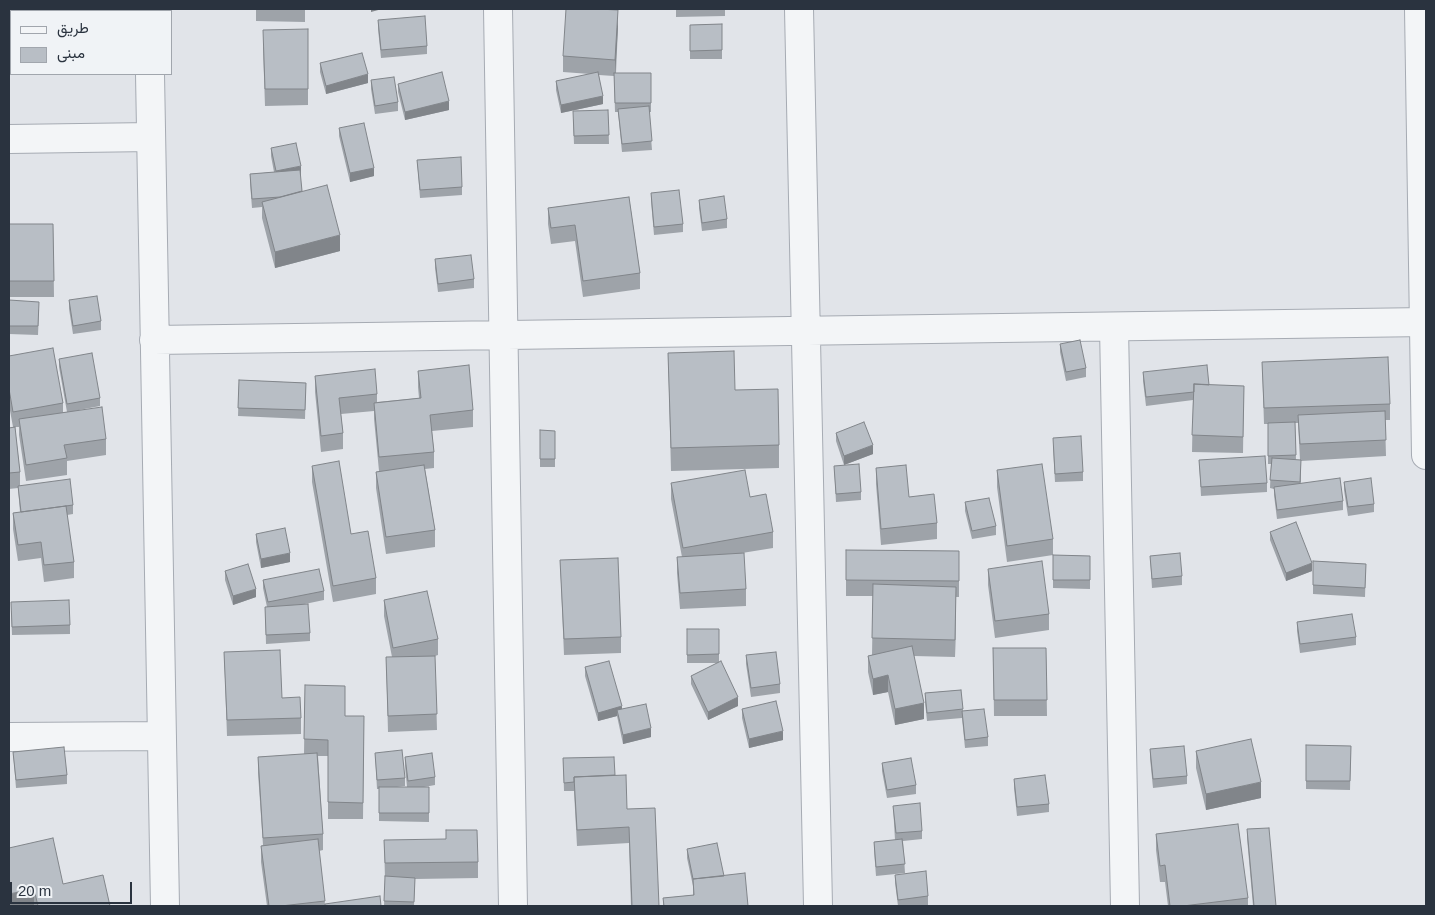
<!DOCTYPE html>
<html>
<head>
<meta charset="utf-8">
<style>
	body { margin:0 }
	#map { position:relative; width:1435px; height:915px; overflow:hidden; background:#e1e4e9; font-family:Arial,Vazirmatn,sans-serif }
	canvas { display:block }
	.frame { position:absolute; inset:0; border:10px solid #2a333f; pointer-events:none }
	.legend { position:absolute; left:10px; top:10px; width:162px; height:65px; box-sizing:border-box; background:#f0f3f6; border:1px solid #a1a6ad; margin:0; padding:6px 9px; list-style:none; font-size:15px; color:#2a333f }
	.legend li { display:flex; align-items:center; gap:10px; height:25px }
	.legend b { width:25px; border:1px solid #a1a6ad }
	.scale { position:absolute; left:10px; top:882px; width:122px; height:22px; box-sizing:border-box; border:2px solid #2a333f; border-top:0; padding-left:6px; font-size:15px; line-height:18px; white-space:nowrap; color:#2a333f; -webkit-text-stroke:4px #f0f3f6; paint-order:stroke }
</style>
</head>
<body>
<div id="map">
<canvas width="1435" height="915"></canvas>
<div class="frame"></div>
<ul class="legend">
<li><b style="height:6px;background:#f3f5f7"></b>طريق</li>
<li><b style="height:14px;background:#b8bec5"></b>مبنى</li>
</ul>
<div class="scale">20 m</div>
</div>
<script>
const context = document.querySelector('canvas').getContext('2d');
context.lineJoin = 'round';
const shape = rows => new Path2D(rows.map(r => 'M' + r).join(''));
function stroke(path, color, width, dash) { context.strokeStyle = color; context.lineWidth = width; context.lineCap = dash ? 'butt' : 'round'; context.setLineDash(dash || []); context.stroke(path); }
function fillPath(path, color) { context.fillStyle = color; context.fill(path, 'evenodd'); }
const minor = shape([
	[149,9,149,11],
	[498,9,513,906],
	[799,9,818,906],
	[1419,9,1426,455],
	[150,74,165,906],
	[9,139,151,137],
	[1114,327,1125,906],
	[154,340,1426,322],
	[9,737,162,736]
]);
stroke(minor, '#a6abb3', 30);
stroke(minor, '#f3f5f7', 28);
fillPath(shape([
	[256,9,305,9,305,22,256,21],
	[676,9,725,9,725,16,676,17],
	[378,20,427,46,427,54,381,58,378,29],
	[722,24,722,59,690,59,690,25],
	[618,27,616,73,651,73,651,112,649,112,652,150,622,152,618,112,615,112,614,76,599,75,603,104,561,113,556,90,556,81,590,74,563,72,563,56],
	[308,29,308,105,265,106,263,47],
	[320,63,368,83,326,94,320,72],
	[371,80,398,102,398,111,375,114,371,89],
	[398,84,449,110,405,120,398,92],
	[608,110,609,144,574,144,573,120],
	[339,128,374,176,350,182,339,136],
	[271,148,300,175,302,191,340,251,275,268,262,218,262,207,252,208,250,183,250,174,274,172,271,156],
	[417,160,462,187,462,195,420,198],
	[651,193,683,224,683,232,654,235,651,201],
	[629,197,640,273,640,289,583,297,575,241,551,244,548,224,548,208],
	[699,200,727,219,727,228,702,231,699,208],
	[9,224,53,224,54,297,9,297],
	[435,259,474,279,474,288,438,292,435,268],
	[9,300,39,310,38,335,9,334],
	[69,300,101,321,101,330,73,334,69,309],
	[1060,344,1086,368,1086,377,1066,381,1060,352],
	[668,353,735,390,779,445,779,468,671,471],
	[9,356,63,403,63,412,67,412,59,367,59,359,100,398,100,406,79,410,106,439,106,455,67,461,67,475,26,481,19,435,19,427,15,427,20,472,20,486,73,505,73,514,67,515,74,562,74,578,44,582,41,558,18,561,13,529,13,513,20,512,18,488,9,489,9,428,13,427,9,405],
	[1262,362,1390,404,1390,420,1385,420,1386,456,1301,461,1301,483,1343,501,1343,510,1277,519,1274,495,1274,489,1270,488,1271,464,1268,464,1268,424,1264,424],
	[1295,423,1298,423,1300,460,1296,460],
	[418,371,473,410,473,427,432,431,434,452,434,468,425,469,435,530,435,547,386,554,376,488,376,472,379,471,374,419,374,411,341,414,343,433,343,449,321,452,315,392,315,376,377,394,377,402,419,398,418,387],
	[1143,372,1209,385,1244,386,1243,453,1192,452,1193,400,1146,406,1143,381],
	[239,380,306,383,305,419,238,416],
	[540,430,555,431,555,467,540,467],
	[836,433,873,454,844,465,836,441],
	[1053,446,1083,472,1083,481,1055,482],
	[1199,460,1267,483,1267,492,1201,496],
	[312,466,376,578,376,594,333,602,312,482],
	[834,466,861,492,861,500,836,502],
	[876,468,937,523,937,539,881,545,876,484],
	[997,470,1053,539,1053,555,1007,562,997,487],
	[1344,482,1374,504,1374,512,1348,516,1344,490],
	[671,483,750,497,773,532,773,548,742,553,746,589,746,606,680,609,677,573,677,557,682,557,671,499],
	[965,502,996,526,996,535,972,539,965,511],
	[1270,532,1312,571,1286,581,1270,540],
	[256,534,290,562,261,568,256,542],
	[846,550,959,551,959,597,956,597,955,657,914,656,924,719,895,725,888,692,873,695,868,672,868,656,872,655,873,596,846,596],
	[1053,555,1090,556,1090,589,1053,588],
	[1150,556,1182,576,1182,585,1152,588],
	[560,560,621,637,621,653,564,655],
	[1313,561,1366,564,1365,597,1313,594],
	[988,569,1049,614,1049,630,995,638,988,585],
	[225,571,256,597,233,605,225,580],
	[263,580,324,591,324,600,300,605,310,633,310,641,266,644,265,607,267,607,263,588],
	[384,600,438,639,438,655,435,656,437,730,388,732,386,657,392,657,384,616],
	[11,611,70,625,70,634,12,635],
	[1297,622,1356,637,1356,645,1300,653,1297,631],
	[687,629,719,629,719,662,738,706,708,720,691,684,691,676,718,663,687,663],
	[993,648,1046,648,1047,716,994,716],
	[224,652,282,698,301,718,301,734,227,736],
	[746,655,780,684,780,693,751,697,746,664],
	[585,667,622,709,651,737,623,744,617,716,598,721,585,676],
	[305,685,345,716,364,716,363,819,328,819,328,756,318,756,323,834,323,850,319,851,325,904,381,906,267,906,261,862,261,846,263,845,258,773,258,757,304,754],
	[961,690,963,711,988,737,988,746,965,748,962,718,927,721,925,702,925,693],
	[742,709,783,740,749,748,742,718],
	[1306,745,1351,746,1350,790,1306,789],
	[1150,749,1187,776,1187,784,1153,788,1150,758],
	[1196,751,1261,798,1206,810,1196,768],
	[13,752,67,775,67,784,16,788],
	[375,753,405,778,405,786,397,787,407,787,405,766,405,757,435,777,435,785,424,787,429,787,429,822,379,821,379,789,377,789],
	[563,758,615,775,627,809,659,906,631,906,629,843,577,846,574,791,564,791],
	[882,763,916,785,916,794,887,798,882,771],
	[1014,779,1049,804,1049,812,1017,816,1014,788],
	[893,806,922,831,922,839,903,841,905,873,876,876,874,850,874,842,895,840],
	[1247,829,1276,906,1253,906,1247,838],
	[1156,834,1248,898,1248,906,1168,906,1165,882,1160,882,1156,850],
	[384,840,478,862,478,878,415,879,414,906,384,906,385,879],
	[9,848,63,884,110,906,34,906],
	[687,849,724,876,748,906,663,906,663,898,693,895,693,886,687,858],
	[895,875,928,896,928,905,918,906,898,906,895,883]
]), '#9ea3a9');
fillPath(shape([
	[371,9,382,9,371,12],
	[618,10,618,27,615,76,615,60],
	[368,74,368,83,326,94,326,86],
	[603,96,603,104,561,113,561,105],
	[449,101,449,110,405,120,405,112],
	[301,166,301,175,276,180,276,171],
	[374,168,374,176,350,182,350,173],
	[340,235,340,251,275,268,275,252],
	[873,445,873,454,844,465,844,456],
	[290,553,290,562,261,568,261,559],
	[1312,563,1312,571,1286,581,1286,573],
	[956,587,956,603,955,657,955,640],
	[256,589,256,597,233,605,233,596],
	[888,675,888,692,873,695,873,679],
	[738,697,738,706,708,720,708,712],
	[924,703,924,719,895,725,895,709],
	[622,706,622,715,617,710,617,716,598,721,598,713],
	[651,728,651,737,623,744,623,735],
	[783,731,783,740,749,748,749,739],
	[1261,782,1261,798,1206,810,1206,794],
	[34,889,34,905,28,906,9,906,9,894]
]), '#81858a');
const building = shape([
	[566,9,598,9,618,10,615,60,563,56,566,9],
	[425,16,427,46,381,50,378,20,425,16],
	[722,24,722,50,690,51,690,25,722,24],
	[308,29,308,89,265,89,263,30,308,29],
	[362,53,368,74,326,86,320,63,362,53],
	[442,72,449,101,405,112,398,84,442,72],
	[598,72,603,96,561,105,556,81,598,72],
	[614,73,651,73,651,103,615,103,614,73],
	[394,77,398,102,375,106,371,80,394,77],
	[649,106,652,141,622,144,618,109,649,106],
	[608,110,609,135,574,136,573,111,608,110],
	[364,123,374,168,350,173,339,128,364,123],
	[296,143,301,166,276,171,271,148,296,143],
	[461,157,462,187,420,190,417,160,461,157],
	[300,170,302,191,280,197,252,199,250,174,300,170],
	[327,185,340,235,275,252,262,202,327,185],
	[679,190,683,224,654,227,651,193,679,190],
	[724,196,727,219,702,223,699,200,724,196],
	[629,197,640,273,583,281,575,225,551,228,548,208,629,197],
	[9,224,53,224,54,281,9,281,9,224],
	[471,255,474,279,438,284,435,259,471,255],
	[97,296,101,321,73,326,69,300,97,296],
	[9,300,39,302,38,326,9,326,9,300],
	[1080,340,1086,368,1066,372,1060,344,1080,340],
	[53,348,63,403,13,412,9,389,9,356,53,348],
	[734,351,735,390,778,389,779,445,671,448,668,353,734,351],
	[92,353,100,398,67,404,59,359,92,353],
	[1388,357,1390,404,1264,408,1262,362,1388,357],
	[469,365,473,410,430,415,434,452,379,457,374,403,421,398,418,371,469,365],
	[1207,365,1209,385,1194,384,1194,392,1146,397,1143,372,1207,365],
	[375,369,377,394,339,398,343,433,321,436,315,376,375,369],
	[239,380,306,383,305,410,238,408,239,380],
	[1194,384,1244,386,1243,437,1192,435,1194,384],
	[102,407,106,439,64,445,67,458,26,465,19,419,102,407],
	[1385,411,1386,440,1300,444,1298,415,1385,411],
	[864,422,873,445,844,456,836,433,864,422],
	[1295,422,1296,455,1268,456,1268,423,1295,422],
	[15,427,20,472,9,473,9,428,15,427],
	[540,430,555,431,555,459,540,459,540,430],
	[1081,436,1083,472,1055,474,1053,438,1081,436],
	[1265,456,1267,483,1201,487,1199,460,1265,456],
	[1272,458,1301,460,1300,482,1270,480,1272,458],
	[339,461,351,534,368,531,376,578,333,586,312,466,339,461],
	[859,464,861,492,836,494,834,466,859,464],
	[1042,464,1053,539,1007,546,997,470,1042,464],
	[424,465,435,530,386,537,376,472,424,465],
	[906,465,909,497,934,494,937,523,881,529,876,468,906,465],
	[745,470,750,497,766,494,773,532,683,548,671,483,745,470],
	[1340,478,1343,501,1277,510,1274,487,1340,478],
	[1371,478,1374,504,1348,507,1344,482,1371,478],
	[70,479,73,505,21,512,18,486,70,479],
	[989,498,996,526,972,531,965,502,989,498],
	[66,506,74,562,44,565,41,542,18,545,13,513,66,506],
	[1296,522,1312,563,1286,573,1270,532,1296,522],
	[285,528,290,553,261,559,256,534,285,528],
	[846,550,959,551,959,581,846,580,846,550],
	[744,553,746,589,680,593,677,557,744,553],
	[1180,553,1182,576,1152,579,1150,556,1180,553],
	[1053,555,1090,556,1090,580,1053,580,1053,555],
	[618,558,621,637,564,639,560,560,618,558],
	[1042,561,1049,614,995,621,988,569,1042,561],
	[1313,561,1366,564,1365,588,1313,585,1313,561],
	[248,564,256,589,233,596,225,571,248,564],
	[319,569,324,591,268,602,263,580,319,569],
	[873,584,956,587,955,640,872,638,873,584],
	[427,591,438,639,393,648,384,600,427,591],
	[69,600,70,625,12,627,11,602,69,600],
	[308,604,310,633,266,635,265,607,308,604],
	[1352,614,1356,637,1300,644,1297,622,1352,614],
	[687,629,719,629,719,654,687,655,687,629],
	[912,646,924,703,895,709,888,675,873,679,868,656,912,646],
	[993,648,1046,648,1047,700,994,700,993,648],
	[280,650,282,698,300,697,301,718,227,720,224,652,280,650],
	[776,652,780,684,751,688,746,655,776,652],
	[435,656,437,714,388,716,386,657,435,656],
	[609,661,622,706,598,713,585,667,609,661],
	[721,661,738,697,708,712,691,676,721,661],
	[305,685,345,686,345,716,364,716,363,803,328,802,328,740,304,739,305,685],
	[961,690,963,709,927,713,925,693,961,690],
	[776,701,783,731,749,739,742,709,776,701],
	[646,704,651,728,623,735,617,710,646,704],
	[984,709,988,737,965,740,962,711,984,709],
	[1251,739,1261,782,1206,794,1196,751,1251,739],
	[1306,745,1351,746,1350,781,1306,781,1306,745],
	[1184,746,1187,776,1153,779,1150,749,1184,746],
	[64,747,67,775,16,780,13,752,64,747],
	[402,750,405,778,377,780,375,753,402,750],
	[317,753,323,834,263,838,258,757,317,753],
	[432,753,435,777,408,781,405,757,432,753],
	[614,757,615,775,574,777,574,782,564,783,563,758,614,757],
	[911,758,916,785,887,790,882,763,911,758],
	[626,775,627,809,655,808,659,906,632,906,629,827,577,830,574,777,626,775],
	[1045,775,1049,804,1017,807,1014,779,1045,775],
	[379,787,429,787,429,813,379,813,379,787],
	[920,803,922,831,896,833,893,806,920,803],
	[1238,824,1248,898,1183,906,1170,906,1165,865,1160,866,1156,834,1238,824],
	[1269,828,1276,906,1254,906,1247,829,1269,828],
	[446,830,477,830,478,862,385,863,384,840,446,839,446,830],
	[53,838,63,884,103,875,110,906,38,906,34,889,9,894,9,848,53,838],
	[318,839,325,901,281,906,269,906,261,846,318,839],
	[902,839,905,864,876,867,874,842,902,839],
	[717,843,724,876,693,879,687,849,717,843],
	[926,871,928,896,898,900,895,875,926,871],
	[745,873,748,906,664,906,663,898,694,895,693,879,745,873],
	[385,876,415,878,414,902,384,901,385,876],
	[380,896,381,906,325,906,325,904,380,896]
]);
fillPath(building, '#b8bec5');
stroke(building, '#81858a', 1);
</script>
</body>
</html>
